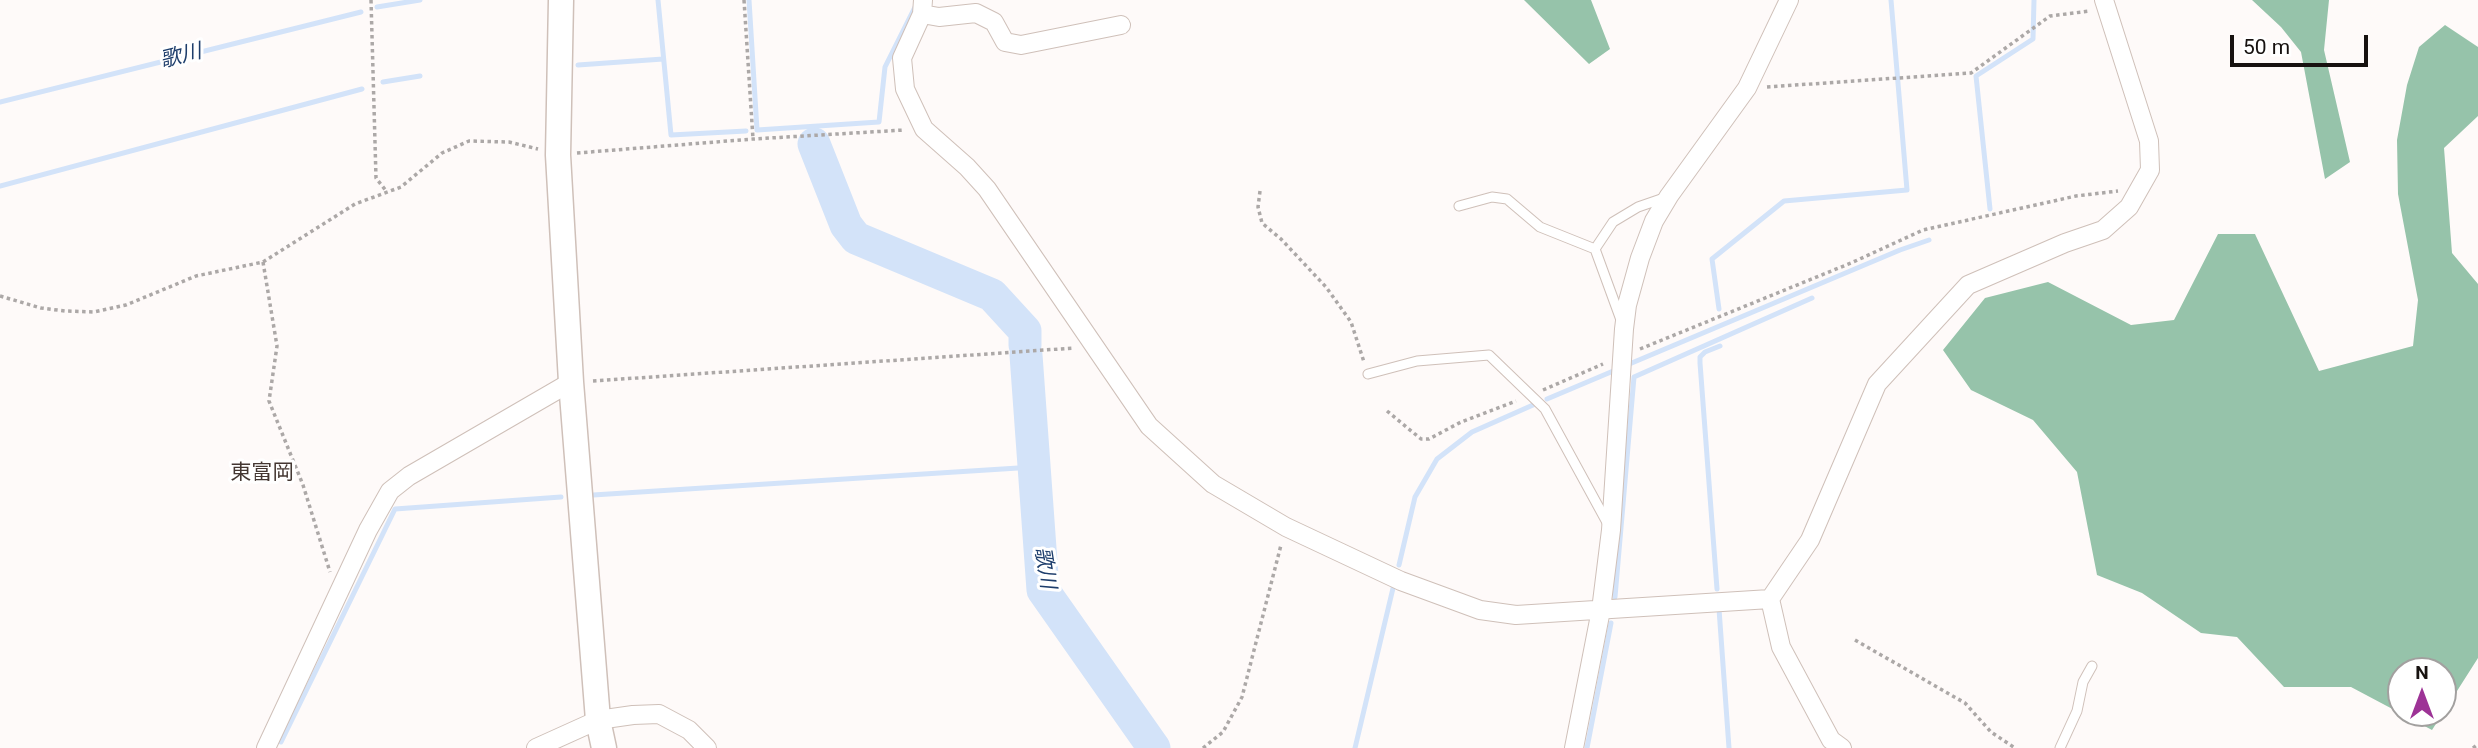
<!DOCTYPE html>
<html>
<head>
<meta charset="utf-8">
<style>
	body { margin:0 }
	#map { position:relative; width:2478px; height:748px; overflow:hidden; background:#fefaf9; font-family:Roboto,sans-serif }
	canvas { display:block }
	.north { position:absolute; left:2387px; top:657px; width:70px; height:70px; box-sizing:border-box; background:#fff; border:2px solid #a2a09f; border-radius:50%; rotate:0deg; font-size:19px; font-weight:700; line-height:28px; text-align:center; color:#171210 }
	.north::after { content:''; display:block; margin:auto; width:24px; height:32px; background:#9d3396; clip-path:polygon(50% 0,100% 100%,50% 72%,0 100%) }
	.scale { position:absolute; left:2230px; top:35px; width:138px; height:32px; box-sizing:border-box; border:4px solid #171210; border-top:0; padding-left:9px; font-size:21px; line-height:24px; white-space:nowrap; color:#171210; -webkit-text-stroke:5px #fff; paint-order:stroke }
</style>
</head>
<body>
<div id="map">
<canvas width="2478" height="748"></canvas>
<div class="north">N</div>
<div class="scale">50 m</div>
</div>
<script>
const context = document.querySelector('canvas').getContext('2d');
context.lineJoin = 'round';
function fillPath(path, color) { context.fillStyle = color; context.fill(path, 'evenodd'); }
const shape = rows => new Path2D(rows.map(r => 'M' + r).join(''));
function stroke(path, color, width, dash) { context.strokeStyle = color; context.lineWidth = width; context.lineCap = dash ? 'butt' : 'round'; context.setLineDash(dash || []); context.stroke(path); }
function label(font, color, halo, rows, align = 'center') {
  context.font = font + ' Roboto,"Noto Sans JP",sans-serif'; context.lineWidth = 6; context.setLineDash([]); context.textBaseline = 'middle'; context.strokeStyle = halo; context.fillStyle = color; for (const [text, x, y, turn = 0] of rows) {
    context.save(); context.translate(x, y); context.rotate((+turn || 0) * Math.PI / 180); context.textAlign = isNaN(turn) ? turn : align; if (halo) context.strokeText(text, 0, 0); context.fillText(text, 0, 0); context.restore();
  }
}
fillPath(shape([
	[1524,0,1591,0,1610,49,1589,64],
	[2252,0,2329,0,2324,50,2350,162,2325,179,2301,52,2281,27],
	[2445,25,2478,47,2478,116,2444,148,2452,253,2478,284,2478,658,2443,713,2443,671,2401,671,2401,713,2443,713,2432,730,2351,687,2284,687,2237,637,2201,633,2142,593,2097,575,2077,472,2033,420,1971,390,1943,350,1985,298,2048,282,2131,325,2174,320,2218,234,2255,234,2319,371,2413,346,2418,300,2398,194,2397,140,2407,85,2419,47]
]), '#96c3aa');
stroke(shape([
	[658,0,671,135,746,131],
	[749,0,757,130,879,122,885,67,915,7],
	[377,7,420,0],
	[578,65,663,59],
	[383,82,420,76],
	[0,102,361,12],
	[0,186,362,89],
	[1990,209,1976,76,2033,39,2034,0],
	[1719,309,1712,259,1784,201,1907,190,1891,0],
	[1627,365,1900,250,1929,240],
	[1547,399,1618,369],
	[593,495,1034,467],
	[1399,565,1415,497,1437,459,1472,432,1533,405],
	[1717,589,1700,363,1700,357,1705,352,1720,346],
	[1615,597,1634,377,1812,298],
	[1719,609,1729,748],
	[281,742,395,509,561,497],
	[1355,748,1394,584],
	[1587,748,1611,623]
]), '#d3e3f9', 5);
stroke(shape([
	[814,144,846,225,856,238,992,295,1025,331,1025,345],
	[1026,355,1043,590,1154,748]
]), '#d3e3f9', 33);
const lane = shape([
	[1459,206,1492,197,1507,199,1540,227,1595,249,1621,320],
	[1595,249,1613,222,1638,207,1664,198],
	[1368,374,1417,361,1489,355,1545,409,1609,526],
	[2060,748,2077,711,2083,682,2092,666]
]);
const street = shape([
	[923,0,922,14,902,58,905,89,924,129,967,167,987,189,1149,426,1213,484,1286,527,1401,581,1480,610,1516,615,1770,599,1810,540,1877,384,1968,285,2065,243,2103,230,2129,207,2150,170,2149,141,2104,0],
	[922,14,939,17,976,13,994,22,1005,42,1021,45,1121,25],
	[1770,599,1781,647,1831,740,1842,748],
	[266,748,368,530,390,491,409,476,571,382],
	[536,748,598,720,633,715,659,714,689,730,707,748],
	[1574,748,1601,610,1611,530,1624,329,1627,305,1640,258,1654,221,1669,196,1747,88,1789,0]
]);
const secondary = shape([
	[561,0,558,155,571,382,598,720,604,748]
]);
stroke(lane, '#cfc0b9', 11);
stroke(street, '#cfc0b9', 20);
stroke(secondary, '#cfc0b9', 27);
stroke(shape([
	[371,0,376,178,387,192],
	[744,0,753,139],
	[1767,87,1971,73,2050,16,2090,11],
	[577,153,753,139,904,130],
	[1260,191,1258,207,1262,223,1281,239,1326,287,1351,322,1364,362],
	[263,262,277,346,269,401,303,485,330,572],
	[0,296,41,308,65,311,94,312,126,305,196,276,263,262,355,204,401,187,442,153,469,141,509,142,538,149],
	[1640,349,1851,263,1923,230,2076,196,2118,191],
	[593,381,1074,348],
	[1543,390,1603,364],
	[1387,411,1421,439,1429,439,1461,422,1516,401],
	[1855,640,1965,703,1991,732,2015,748],
	[1203,748,1223,732,1242,697,1281,545],
	[2473,748,2478,744]
]), '#aca8a7', 3.5, [3.5, 3.5]);
stroke(lane, '#fff', 9);
stroke(street, '#fff', 18);
stroke(secondary, '#fff', 24);
label('italic 21px', '#1e3e6c', '#fff', [
	["歌川",181,57,-14],
	["歌川",1044,568,81]
]);
label('21px', '#443732', '#fff', [
	["東富岡",262,474]
]);
</script>
</body>
</html>
